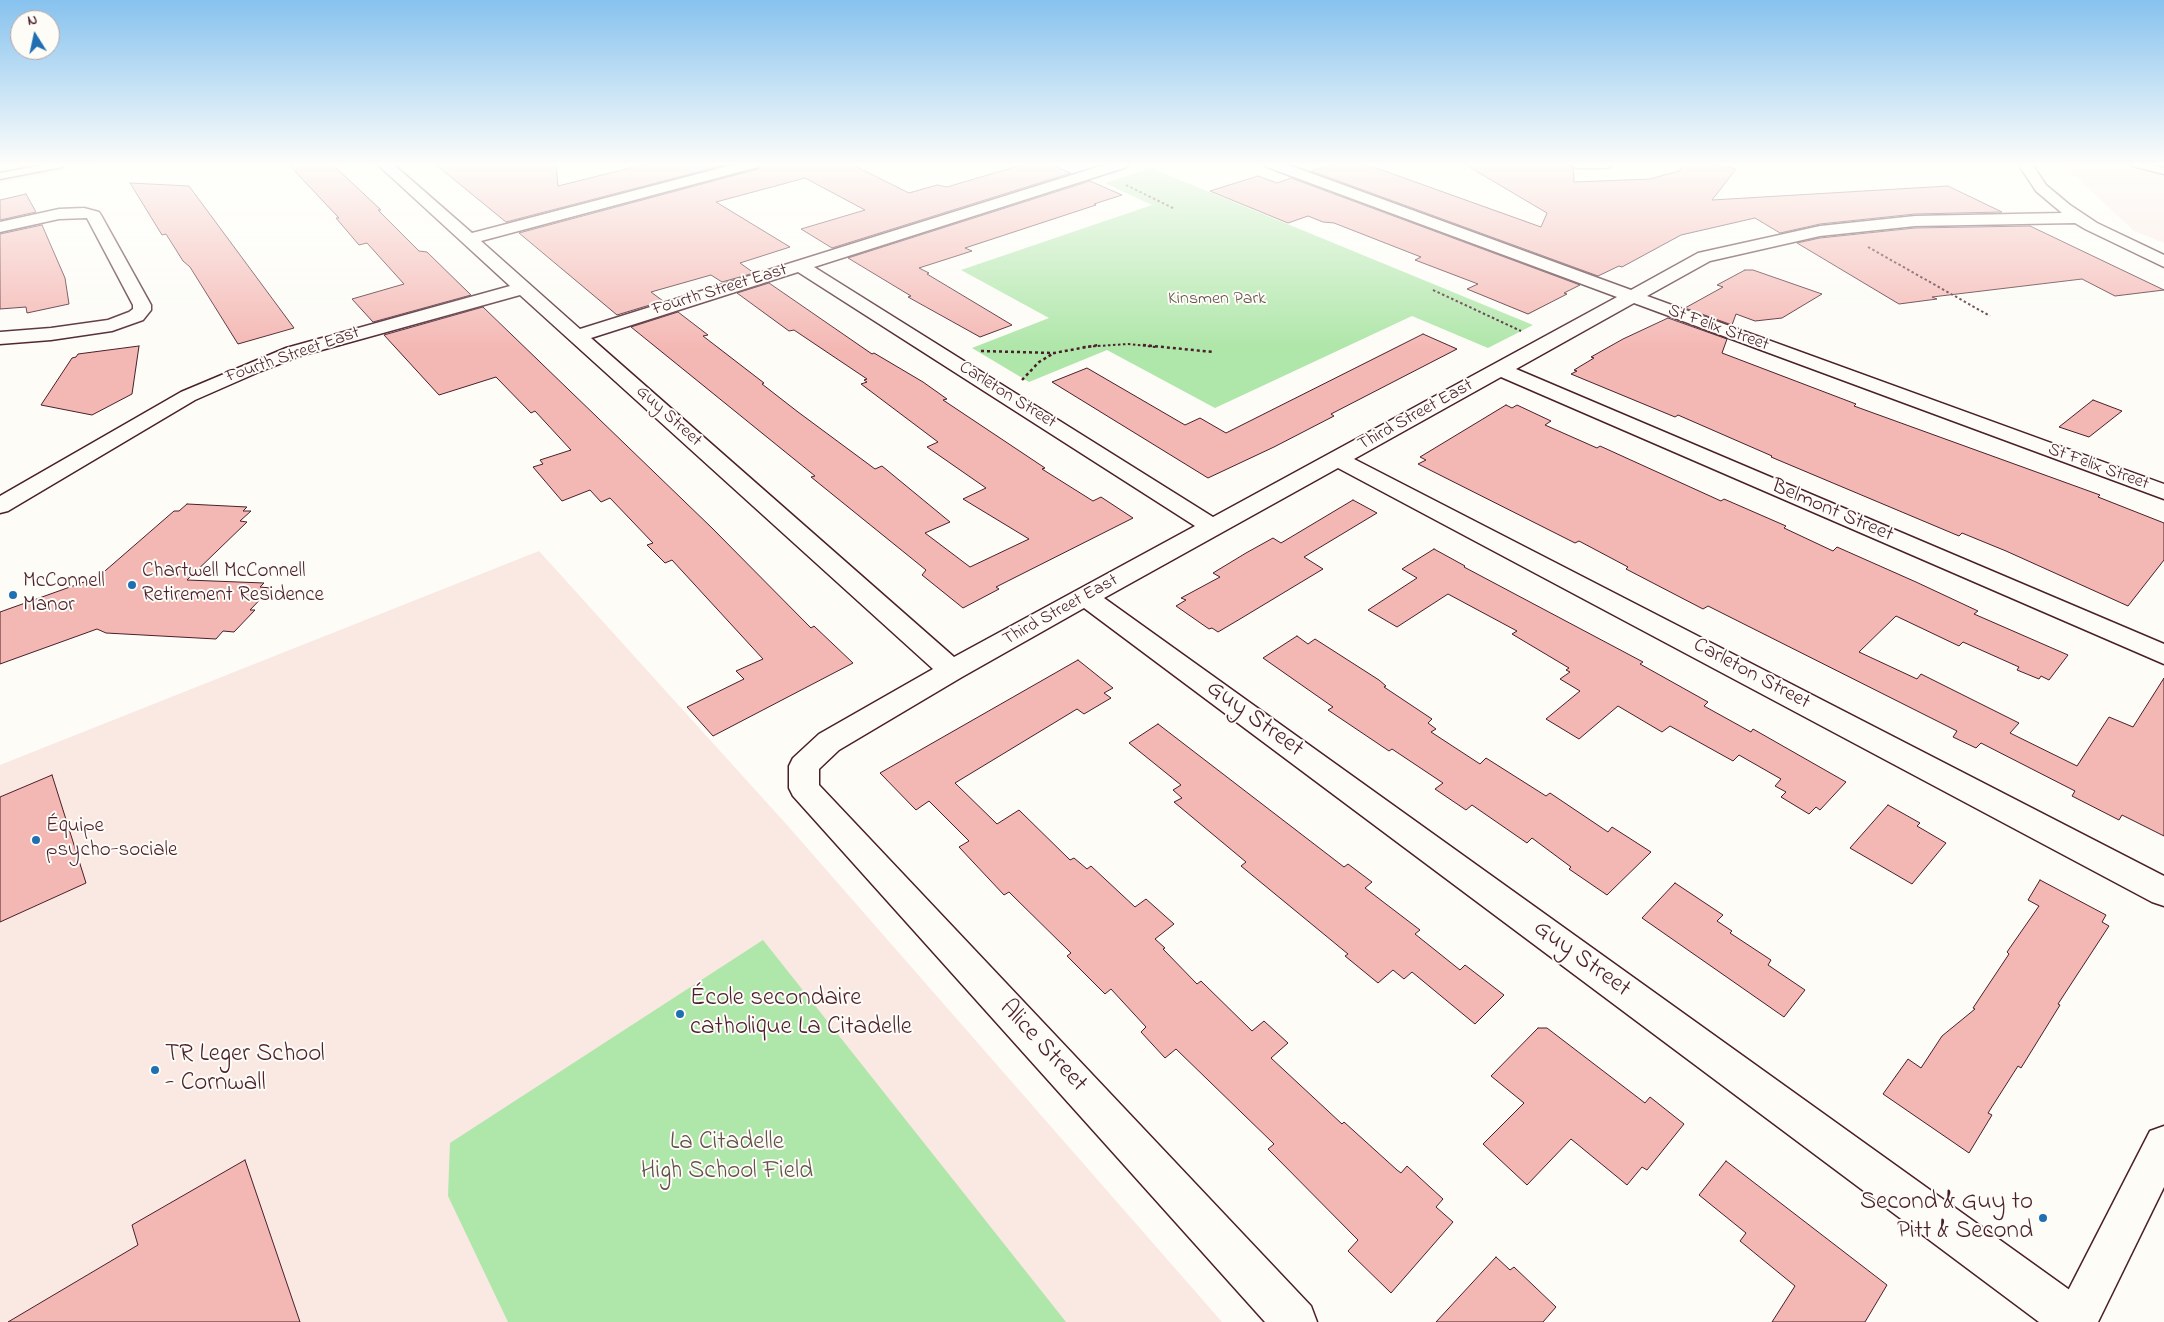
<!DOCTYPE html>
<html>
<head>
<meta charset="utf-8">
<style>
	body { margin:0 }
	#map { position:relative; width:2164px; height:1322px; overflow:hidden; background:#fdfcf7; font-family:"Indie Flower",sans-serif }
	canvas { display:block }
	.north { position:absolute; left:10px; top:10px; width:50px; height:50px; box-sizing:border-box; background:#fdfcf7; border:1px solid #b5a4a5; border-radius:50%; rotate:350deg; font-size:14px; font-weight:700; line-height:20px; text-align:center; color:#4a1f2b }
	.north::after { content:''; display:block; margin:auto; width:18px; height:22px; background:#1f6fb2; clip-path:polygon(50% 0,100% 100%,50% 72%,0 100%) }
</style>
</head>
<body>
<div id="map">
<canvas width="2164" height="1322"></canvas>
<div class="north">N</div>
</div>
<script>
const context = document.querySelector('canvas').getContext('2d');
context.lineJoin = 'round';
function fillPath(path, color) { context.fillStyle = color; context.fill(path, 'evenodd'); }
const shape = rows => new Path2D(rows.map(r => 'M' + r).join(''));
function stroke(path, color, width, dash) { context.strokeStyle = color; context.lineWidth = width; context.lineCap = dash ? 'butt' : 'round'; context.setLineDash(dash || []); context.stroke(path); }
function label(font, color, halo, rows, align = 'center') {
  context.font = font + ' "Indie Flower",sans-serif'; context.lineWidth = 4; context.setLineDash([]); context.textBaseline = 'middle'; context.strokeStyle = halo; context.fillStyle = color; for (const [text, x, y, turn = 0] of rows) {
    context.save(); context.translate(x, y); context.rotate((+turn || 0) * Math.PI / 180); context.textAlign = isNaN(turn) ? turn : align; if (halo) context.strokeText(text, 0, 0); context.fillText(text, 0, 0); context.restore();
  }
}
fillPath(shape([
	[0,164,97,164,0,183],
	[2069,164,2164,164,2164,243,2134,231,2072,173],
	[539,551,787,825,1222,1322,0,1322,0,765]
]), '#fae8e3');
fillPath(shape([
	[1151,168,1533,325,1488,348,1412,316,1215,408,1107,350,1029,382,972,348,1049,318,961,270,1152,205,1105,183],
	[763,940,1066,1322,508,1322,448,1196,450,1143]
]), '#afe6a9');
const building = shape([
	[288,164,332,164,381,210,378,210,419,251,427,252,471,295,373,322,352,299,404,284,367,243,359,245,336,218,339,218,288,164],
	[435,164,556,164,558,186,646,164,729,164,506,222,435,164],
	[762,164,851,164,909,193,937,185,947,187,1025,164,1049,164,1071,173,832,248,801,229,865,210,805,178,716,202,790,247,740,263,754,273,722,282,711,275,651,292,663,301,617,315,519,233,758,169,762,164],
	[1333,164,1360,164,1379,169,1541,227,1547,213,1464,164,1569,164,1573,169,1574,182,1650,179,1679,171,1684,164,1711,164,1736,169,1712,200,1948,186,2002,212,1915,214,1820,224,1780,233,1755,218,1681,235,1622,267,1619,266,1598,276,1311,171,1333,164],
	[1258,176,1277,183,1291,178,1580,285,1564,293,1567,294,1528,314,1467,289,1478,284,1415,260,1421,257,1334,223,1323,222,1308,216,1288,223,1210,191,1258,176],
	[1090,181,1122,195,1094,204,1096,205,965,248,972,251,919,268,929,273,927,274,1012,325,980,337,908,297,911,296,848,258,1090,181],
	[130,183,189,186,294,328,238,344,190,267,183,261,166,234,162,235,130,183],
	[26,194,36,212,0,220,0,200,26,194],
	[42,225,65,278,69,304,27,313,26,307,0,309,0,234,42,225],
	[2030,226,2164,290,2115,296,2082,279,1932,297,1937,299,1899,304,1797,243,1820,238,1915,228,2030,226],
	[1745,270,1753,270,1822,294,1782,318,1755,321,1736,314,1732,325,1685,308,1723,287,1717,285,1745,270],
	[769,283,872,354,874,353,923,382,947,399,943,400,1045,468,1042,469,1093,501,1101,497,1133,518,996,587,999,589,963,608,922,575,926,570,811,477,815,476,631,327,678,312,708,335,703,336,764,383,762,384,798,412,875,469,882,466,950,522,925,533,970,567,1029,539,963,499,986,488,927,447,938,442,861,384,867,382,864,380,867,379,794,330,789,331,737,293,769,283],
	[483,307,712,528,811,628,814,626,853,663,713,736,687,707,744,679,736,671,763,659,672,560,665,563,647,545,653,543,610,498,601,502,590,490,562,501,533,467,543,464,540,460,571,450,535,411,531,413,496,377,439,395,384,335,483,307],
	[1668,318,1727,339,1722,353,1856,404,1854,406,2100,495,2098,497,2164,523,2164,560,2128,606,2006,551,1962,533,1959,536,1771,457,1772,456,1678,415,1675,417,1571,374,1577,371,1574,370,1594,358,1591,357,1623,339,1668,318],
	[1423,334,1457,349,1331,414,1334,416,1274,447,1208,478,1052,382,1087,368,1185,425,1200,418,1226,433,1423,334],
	[139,346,132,394,92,415,41,405,72,358,76,357,78,354,139,346],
	[2093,400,2122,411,2089,437,2059,427,2093,400],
	[1506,405,1512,408,1517,405,1551,421,1545,425,1597,448,1600,446,1721,501,1724,499,1786,526,1784,528,1833,551,1837,547,1916,582,1978,611,1974,614,2068,655,2049,680,2041,676,2039,679,2017,670,2019,667,1963,642,1959,646,1896,616,1859,652,1917,679,1921,674,2019,723,2010,733,2077,766,2109,717,2133,727,2164,678,2164,836,2122,815,2119,820,2072,796,2075,791,1981,743,1976,748,1953,737,1957,731,1708,606,1703,609,1626,569,1628,567,1579,541,1575,543,1418,464,1426,460,1420,457,1506,405],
	[1353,500,1377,513,1304,557,1323,569,1240,619,1218,632,1212,628,1209,629,1176,606,1186,600,1181,598,1220,577,1213,573,1246,553,1273,538,1281,543,1353,500],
	[187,504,247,507,243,511,251,511,240,521,247,522,187,580,264,583,260,587,271,588,250,610,255,610,234,632,223,631,216,639,106,633,97,629,0,664,0,612,98,577,174,511,179,511,187,504],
	[1434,549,1465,566,1464,567,1643,662,1640,664,1708,702,1704,706,1751,732,1753,729,1846,782,1820,810,1816,807,1809,814,1781,797,1786,792,1775,786,1781,779,1739,755,1733,761,1670,726,1662,732,1618,706,1579,739,1546,719,1580,691,1560,679,1570,672,1566,670,1569,668,1512,634,1517,631,1448,594,1397,627,1368,610,1417,578,1402,569,1434,549],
	[1297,636,1308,644,1315,639,1379,680,1386,686,1384,687,1432,719,1428,723,1436,729,1431,732,1480,764,1486,758,1546,796,1550,793,1608,832,1612,827,1651,852,1607,895,1569,869,1571,867,1532,838,1527,843,1472,805,1466,810,1435,789,1443,783,1392,749,1389,751,1328,710,1333,707,1263,658,1297,636],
	[1078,660,1113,688,1104,693,1111,698,1084,714,1077,709,955,783,997,824,1019,810,1070,860,1074,858,1087,869,1091,866,1135,907,1146,899,1174,924,1155,939,1165,948,1163,949,1197,984,1201,981,1252,1031,1264,1021,1288,1043,1271,1058,1342,1124,1344,1122,1397,1170,1401,1173,1407,1166,1443,1199,1436,1207,1453,1222,1391,1293,1348,1251,1358,1240,1268,1149,1274,1144,1176,1049,1165,1058,1141,1032,1146,1027,1111,989,1105,994,1067,956,1071,953,1009,892,1004,895,959,847,969,841,929,801,916,810,880,773,1078,660],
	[1158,724,1344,867,1348,864,1372,882,1365,888,1420,930,1415,934,1460,970,1465,965,1504,995,1475,1024,1412,972,1404,979,1393,970,1378,983,1345,956,1348,954,1241,866,1246,862,1174,802,1182,798,1173,790,1181,785,1129,743,1158,724],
	[52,775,86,883,0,922,0,797,52,775],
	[1888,805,1920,823,1917,826,1946,843,1912,884,1850,848,1888,805],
	[2040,880,2106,915,2102,922,2109,926,2058,1004,2060,1005,2021,1068,2018,1066,1988,1113,1992,1115,1969,1153,1883,1094,1908,1059,1921,1068,1942,1036,1975,1009,1973,1008,2009,954,2007,952,2039,906,2028,900,2040,880],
	[1675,883,1723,915,1717,921,1732,931,1730,933,1771,960,1768,965,1805,990,1784,1017,1642,918,1675,883],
	[1538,1028,1547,1028,1645,1103,1650,1097,1684,1124,1647,1170,1642,1167,1627,1185,1571,1139,1527,1185,1483,1144,1524,1103,1491,1076,1538,1028],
	[245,1160,300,1322,8,1322,138,1245,132,1225,245,1160],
	[1726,1161,1887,1285,1865,1322,1772,1322,1795,1286,1740,1241,1746,1233,1699,1195,1726,1161],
	[1496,1257,1510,1270,1514,1267,1556,1307,1543,1322,1436,1322,1496,1257]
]);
fillPath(building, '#f4b8b4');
stroke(building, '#4a1f2b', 1);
const service = shape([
	[48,164,67,164,62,167,0,179,0,173,48,164],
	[2130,164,2146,164,2164,168,2164,174,2132,166,2130,164]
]);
const minor = shape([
	[377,164,393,164,472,233,736,164,760,164,758,167,481,241,580,329,1107,164,1129,164,1127,167,814,267,1213,517,1617,297,1267,167,1265,164,1286,164,1631,290,1698,253,1820,226,1915,216,2062,213,2036,191,2018,164,2032,164,2046,185,2070,205,2097,223,2164,255,2164,267,2085,229,2075,223,1915,226,1820,236,1710,261,1647,296,2164,484,2164,499,1634,303,1516,369,2164,644,2164,664,1501,377,1354,459,2164,876,2164,906,2152,902,1338,468,1104,598,2092,1306,2098,1322,2039,1322,1084,608,962,677,839,750,819,769,819,785,1311,1306,1317,1322,1265,1322,793,796,789,788,789,766,793,758,819,734,933,669,520,295,300,356,261,371,195,400,8,511,0,513,0,496,181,392,286,348,510,286,377,164],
	[798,272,1195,526,954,657,591,338,798,272],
	[1571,164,1612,164,1610,167,1605,168,1578,168,1573,167,1571,164],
	[84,208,99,212,101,215,151,305,151,310,143,320,112,331,51,340,0,344,0,332,51,328,108,320,129,312,133,309,133,305,87,218,59,219,0,232,0,222,59,209,84,208]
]);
const secondary = shape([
	[2164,1126,2164,1187,2098,1322,2052,1322,2150,1131,2164,1126]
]);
stroke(service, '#4a1f2b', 3);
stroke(minor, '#4a1f2b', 3);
stroke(secondary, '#4a1f2b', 3);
stroke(shape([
	[1126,185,1175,209],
	[1868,247,1990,316],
	[1433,290,1521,331],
	[1083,347,1128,344,1156,347]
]), '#4a1f2b', 2, [2.5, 2.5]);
stroke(shape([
	[1143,345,1213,352],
	[981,351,1054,353,1098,345],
	[1022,380,1039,362,1054,353]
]), '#4a1f2b', 2.5, [3, 3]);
fillPath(service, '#fdfcf7');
fillPath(minor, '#fdfcf7');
fillPath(secondary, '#fdfcf7');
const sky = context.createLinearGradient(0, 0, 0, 349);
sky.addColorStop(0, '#87c2ee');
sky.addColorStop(0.47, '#fefefb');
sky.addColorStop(1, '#fefefb00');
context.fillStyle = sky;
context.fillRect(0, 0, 2164, 349);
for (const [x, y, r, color] of [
	[132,585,5,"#1f6fb2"],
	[13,595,5,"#1f6fb2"],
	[36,840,5,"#1f6fb2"],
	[680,1014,5,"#1f6fb2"],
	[155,1070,5,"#1f6fb2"],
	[2043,1218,5,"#1f6fb2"]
]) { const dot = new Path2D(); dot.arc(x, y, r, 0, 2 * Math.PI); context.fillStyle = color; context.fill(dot); stroke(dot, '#fdfcf7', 2); }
label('18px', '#4a1f2b', '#fdfcf7', [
	["Fourth Street East",720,291,-17],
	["St Felix Street",1718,329,20],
	["Fourth Street East",293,356,-19],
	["Carleton Street",1007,396,32],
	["Third Street East",1416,416,-29],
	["Guy Street",668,417,42],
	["St Felix Street",2098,468,20],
	["Third Street East",1061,611,-29]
]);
label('18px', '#63514a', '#fdfcf7', [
	["Kinsmen Park",1217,300]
]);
label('21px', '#4a1f2b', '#fdfcf7', [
	["Belmont Street",1832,512,23],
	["Carleton Street",1751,675,28]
]);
label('21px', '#4a1f2b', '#fdfcf7', [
	["Chartwell McConnell",142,573],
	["Retirement Residence",142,597],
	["McConnell",23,583],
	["Manor",23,607],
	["Équipe",46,828],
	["psycho-sociale",46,852]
], 'left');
label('25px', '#4a1f2b', '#fdfcf7', [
	["Guy Street",1254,720,36],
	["Guy Street",1581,960,36],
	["Alice Street",1042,1047,47]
]);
label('25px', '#4a1f2b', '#fdfcf7', [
	["École secondaire",690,1000],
	["catholique La Citadelle",690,1029],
	["TR Leger School",165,1056],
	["- Cornwall",165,1085],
	["Second & Guy to",2033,1204,"right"],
	["Pitt & Second",2033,1233,"right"]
], 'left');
label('25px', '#63514a', '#fdfcf7', [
	["La Citadelle",727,1144],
	["High School Field",727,1173]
]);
</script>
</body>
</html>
